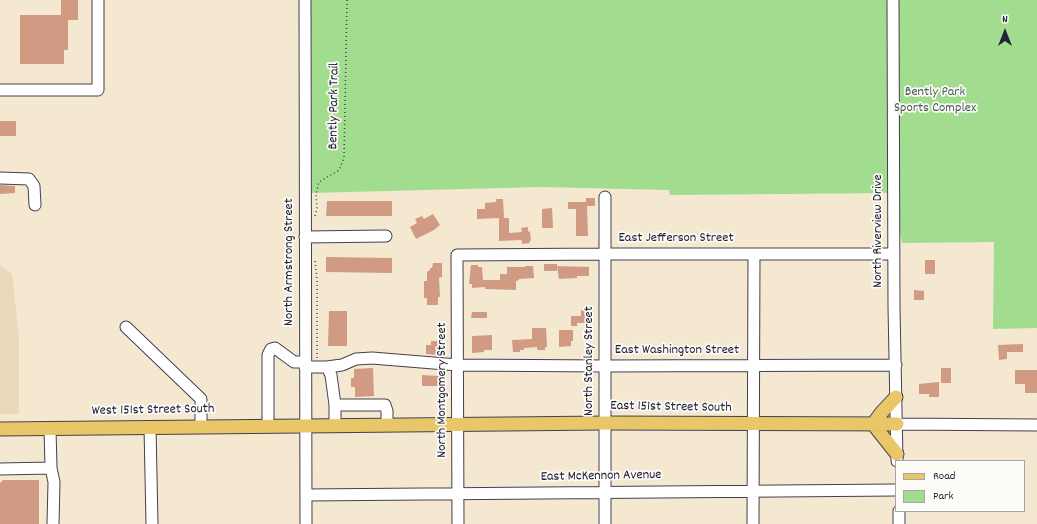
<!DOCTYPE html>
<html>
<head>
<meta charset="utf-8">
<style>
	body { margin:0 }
	#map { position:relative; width:1037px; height:524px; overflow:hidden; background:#f4e8d1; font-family:Dekko,sans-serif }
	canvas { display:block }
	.legend { position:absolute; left:895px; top:460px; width:130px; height:52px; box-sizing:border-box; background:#fdfcf7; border:1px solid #a5a5ac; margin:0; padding:5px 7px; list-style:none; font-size:12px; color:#22223b }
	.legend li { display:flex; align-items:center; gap:8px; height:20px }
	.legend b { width:20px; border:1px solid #a5a5ac }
	.north { position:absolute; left:985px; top:12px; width:40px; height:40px; -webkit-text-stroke:3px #fdfcf7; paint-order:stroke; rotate:0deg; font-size:11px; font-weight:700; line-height:16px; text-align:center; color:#22223b }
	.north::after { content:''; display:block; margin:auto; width:14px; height:18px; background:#22223b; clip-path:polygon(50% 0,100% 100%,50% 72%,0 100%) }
</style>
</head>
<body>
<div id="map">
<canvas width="1037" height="524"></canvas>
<ul class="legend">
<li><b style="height:5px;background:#e9c769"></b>Road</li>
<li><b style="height:11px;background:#a2dc8f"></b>Park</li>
</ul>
<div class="north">N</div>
</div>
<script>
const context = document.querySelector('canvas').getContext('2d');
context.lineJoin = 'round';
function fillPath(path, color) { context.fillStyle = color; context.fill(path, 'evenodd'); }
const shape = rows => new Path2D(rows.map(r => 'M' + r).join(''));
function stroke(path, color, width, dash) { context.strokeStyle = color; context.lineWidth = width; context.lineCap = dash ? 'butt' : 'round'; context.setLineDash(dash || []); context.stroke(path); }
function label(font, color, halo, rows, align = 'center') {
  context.font = font + ' Dekko,sans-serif'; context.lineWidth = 3.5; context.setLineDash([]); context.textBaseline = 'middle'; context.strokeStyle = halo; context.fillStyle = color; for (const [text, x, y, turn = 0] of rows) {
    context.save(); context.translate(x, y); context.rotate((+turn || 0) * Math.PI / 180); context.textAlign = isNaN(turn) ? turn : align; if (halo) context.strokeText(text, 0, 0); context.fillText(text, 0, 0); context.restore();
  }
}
fillPath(shape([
	[0,265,12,274,19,337,19,414,0,414]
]), '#ecd8ba');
fillPath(shape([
	[307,0,1037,0,1037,328,993,329,994,242,902,243,893,193,670,195,669,190,541,187,310,193]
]), '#a2dc8f');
fillPath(shape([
	[61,0,78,0,78,20,68,20,68,50,64,50,64,64,20,64,20,15,61,15],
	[0,121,16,121,16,136,0,136],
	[0,185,15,186,15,193,0,194],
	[586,198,595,198,595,206,587,206,588,236,576,236,576,209,568,209,568,202,586,202],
	[496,199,503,199,504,218,509,218,509,233,522,232,521,228,528,227,528,232,530,231,531,241,529,241,530,243,522,244,522,241,521,240,499,241,499,218,477,219,477,209,485,209,485,203,496,202],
	[327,201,392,201,392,216,326,216],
	[552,208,553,228,542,228,542,209],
	[433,214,440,225,434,230,416,239,410,227,417,223,415,219,422,216,424,219],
	[326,257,392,258,392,273,326,272],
	[925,260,935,260,935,274,925,274],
	[433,263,442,263,442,277,439,278,440,297,438,297,438,305,427,305,427,298,424,298,424,281,427,281,427,272,430,270,430,268,432,268],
	[544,264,557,264,557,271,544,271],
	[471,265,478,265,478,267,482,267,483,280,500,280,500,274,507,274,507,267,525,267,525,266,533,266,534,278,519,279,519,280,516,281,516,290,485,289,485,287,472,288,472,284,469,284],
	[557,266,589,267,589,276,577,276,577,278,559,279],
	[914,290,924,291,924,300,914,300],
	[581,310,593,310,593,317,588,319,588,323,577,323,577,326,571,326,571,316,581,316],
	[329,311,347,311,347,346,328,346],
	[472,312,487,312,487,318,471,318],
	[532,328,546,328,547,347,545,347,545,350,537,350,537,347,524,348,524,350,520,350,520,352,513,352,512,340,532,339],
	[559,330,573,330,573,341,571,341,571,346,559,347],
	[492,335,492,350,484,350,484,352,472,353,472,336],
	[431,341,438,341,439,355,426,354,426,345,431,345],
	[1023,344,1023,352,1007,352,1007,359,999,360,998,345],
	[373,368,374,396,355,397,355,387,351,387,351,378,354,378,354,369],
	[941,368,951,368,951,383,941,383],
	[1015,370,1037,370,1037,393,1025,393,1025,384,1015,384],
	[422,375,439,376,439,386,422,386],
	[939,382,939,397,929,397,929,394,919,394,919,384],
	[3,480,39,480,39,524,0,524,0,483]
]), '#d09a83');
const minor = shape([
	[305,0,306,524],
	[893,0,894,307,897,461],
	[0,90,98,90,98,0],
	[0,178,29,179,34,186,35,205],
	[605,197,605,524],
	[305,237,386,236],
	[126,327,201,399,201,426],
	[305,367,327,367,342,365,356,359,372,358,458,365,606,366,896,365],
	[327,367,331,375,335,405,335,426],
	[335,405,385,405,387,411,387,425],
	[897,424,1037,425],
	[268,426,268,355,271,349,275,348,294,362,305,362],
	[150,427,152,524],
	[50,429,51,468,54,482,53,524],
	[0,469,51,468],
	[306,495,896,490],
	[899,511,899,524],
	[458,524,457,255,606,254,894,254],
	[753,524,754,254]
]);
const major = shape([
	[873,424,897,454],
	[873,424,882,412,896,397],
	[0,429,605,423,897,424]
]);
stroke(minor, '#424052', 13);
stroke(major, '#424052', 15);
stroke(shape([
	[315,216,317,208,316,194,319,182,339,170,344,158,347,0],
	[315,261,317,279,317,359]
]), '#424052', 1.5, [1, 3]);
stroke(minor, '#fff', 11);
stroke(major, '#e9c769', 13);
label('14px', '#485a54', '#fdfcf7', [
	["Bently Park",935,93],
	["Sports Complex",935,109]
]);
label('14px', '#22223b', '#fdfcf7', [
	["Bently Park Trail",335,106,-89],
	["North Riverview Drive",879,231,-90],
	["East Jefferson Street",676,239],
	["North Armstrong Street",290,262,-90],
	["East Washington Street",677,351],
	["North Stanley Street",590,361,-90],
	["North Montgomery Street",443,390,-90],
	["East 151st Street South",671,408,1],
	["West 151st Street South",153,411,-1],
	["East McKennon Avenue",601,477,-1]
]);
</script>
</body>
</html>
